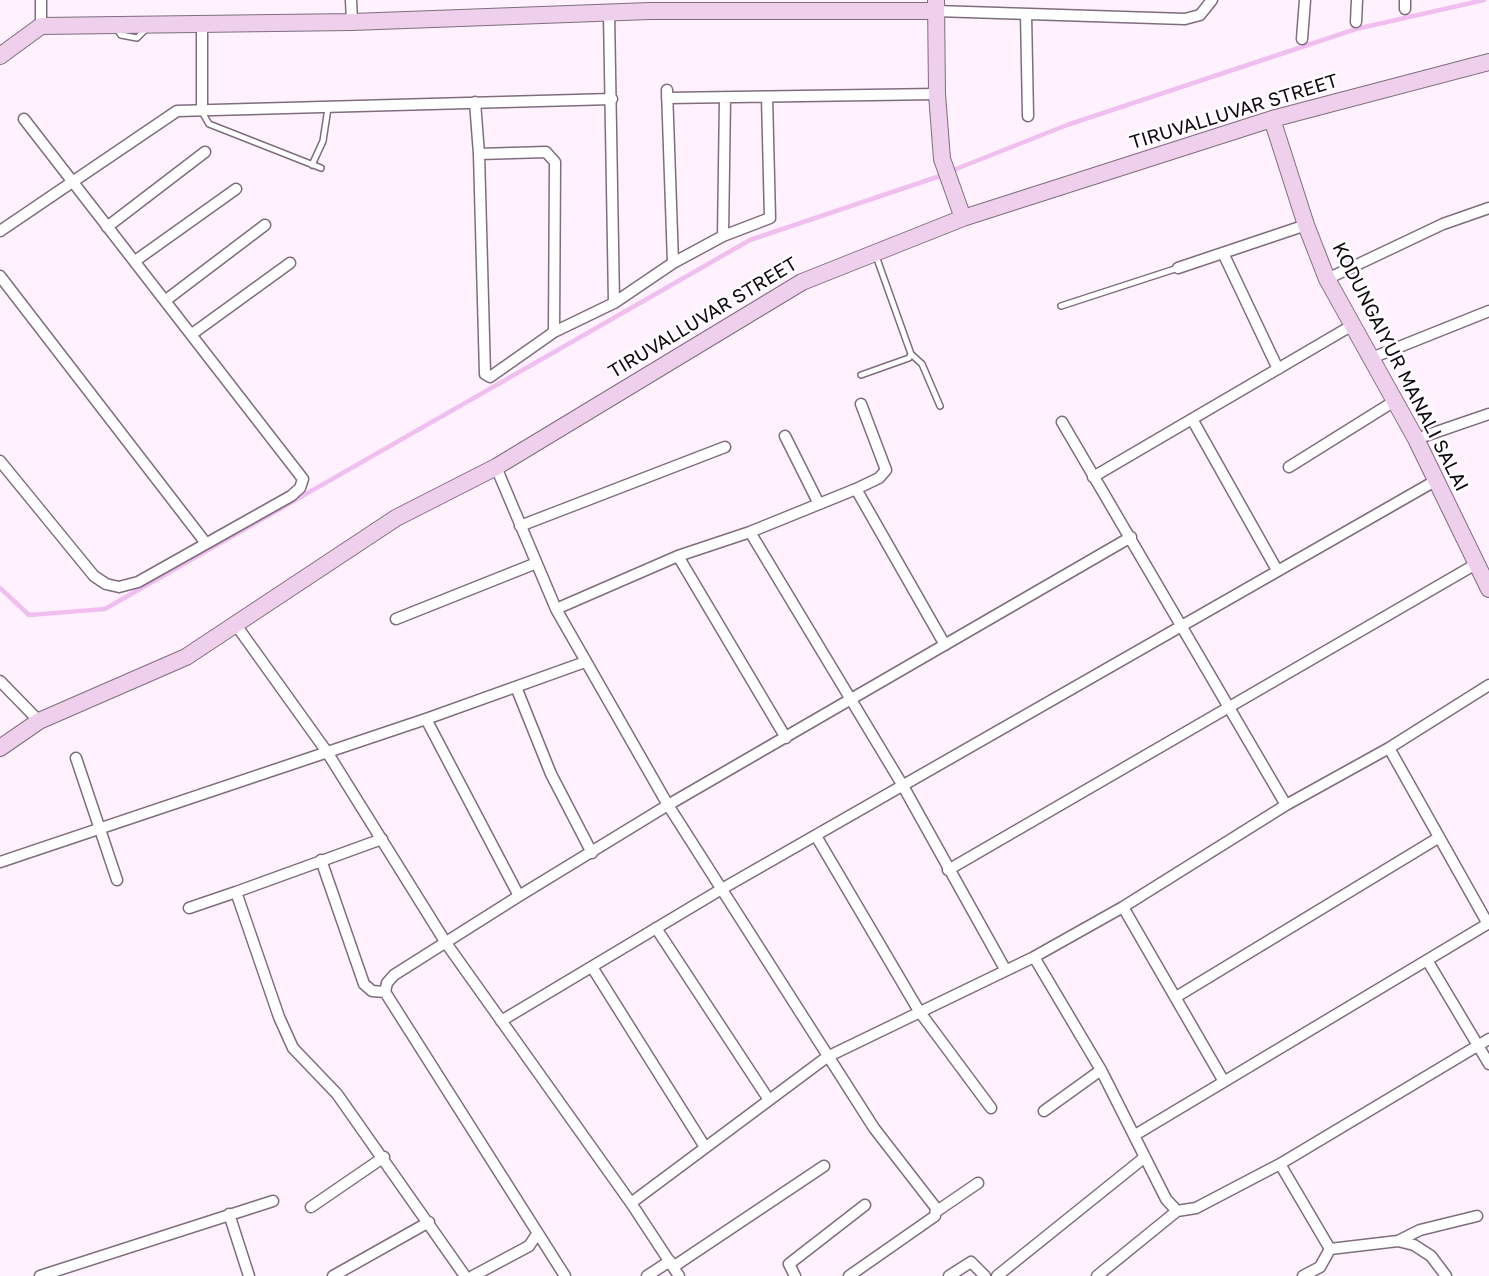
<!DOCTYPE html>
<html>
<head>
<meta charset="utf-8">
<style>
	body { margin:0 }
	canvas { display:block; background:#fff2fe }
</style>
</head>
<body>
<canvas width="1489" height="1276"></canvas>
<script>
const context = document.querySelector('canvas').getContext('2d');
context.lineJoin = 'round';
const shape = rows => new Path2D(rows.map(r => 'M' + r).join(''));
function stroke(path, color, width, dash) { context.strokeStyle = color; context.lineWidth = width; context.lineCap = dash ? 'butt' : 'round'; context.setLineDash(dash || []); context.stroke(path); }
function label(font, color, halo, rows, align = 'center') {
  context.font = font + ' "Golos Text",sans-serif'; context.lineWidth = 5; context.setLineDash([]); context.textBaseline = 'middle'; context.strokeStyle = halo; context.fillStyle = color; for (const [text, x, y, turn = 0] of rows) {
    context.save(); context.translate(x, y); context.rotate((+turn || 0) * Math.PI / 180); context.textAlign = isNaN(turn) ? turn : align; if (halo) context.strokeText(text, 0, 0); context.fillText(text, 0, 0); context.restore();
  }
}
stroke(shape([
	[951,171,1067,125,1356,29,1484,0],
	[0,588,29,615,105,609,750,240,943,175]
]), '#f1bfef', 4.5);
const lane = shape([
	[117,29,121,35,137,38,148,27],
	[202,112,209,124,321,168],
	[312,165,323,141,328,108],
	[1061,306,1178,268],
	[911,354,922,364,940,406],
	[861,375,909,358,911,354,876,256]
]);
const street = shape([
	[351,0,352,22],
	[1405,9,1405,0],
	[936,11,1185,19,1200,15,1212,0],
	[609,13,614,303],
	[1026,14,1028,116],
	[1356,22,1357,0],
	[41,26,41,0],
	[1302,39,1305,0],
	[667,90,673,263],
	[667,98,937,94],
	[475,102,479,154,546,152,555,162,554,332],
	[202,109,202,24],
	[479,154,485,374,490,377,554,332,614,303,673,263,723,236,770,218,767,97],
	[107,227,205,152],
	[0,231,177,111,612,99],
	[723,236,725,98],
	[1223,253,1278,369],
	[135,261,236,189],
	[1178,268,1306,225],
	[0,276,205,542],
	[1327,279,1443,224,1489,208],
	[166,300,265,225],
	[192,334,290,263],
	[1369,359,1489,311],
	[1192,419,1277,570],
	[1062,422,1286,805],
	[785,436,819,504],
	[1416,439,1489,414],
	[0,461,94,576,106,584,119,587,138,582,291,496,300,488,303,479,24,119],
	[496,467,556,609,668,805,874,1128,936,1208,935,1216,849,1276],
	[1289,467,1393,402],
	[1093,477,1351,326],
	[856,489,879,478,886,470,861,404],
	[520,526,725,447],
	[750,532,903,786,1005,969],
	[678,556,786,738],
	[556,609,678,556,750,532,856,489,945,645],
	[396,619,534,564],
	[236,625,327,752,446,943,631,1203,679,1276],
	[0,681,39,721],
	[516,687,551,774,592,853],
	[426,719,519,896],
	[1389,748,1488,924],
	[76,758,117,880],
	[816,836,919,1011,991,1108],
	[382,839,236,892,279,1017,293,1048,337,1094,465,1276],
	[321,860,364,984,372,991,385,992],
	[0,862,426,719,585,662],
	[948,870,1476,564],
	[1123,907,1223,1080],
	[189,908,236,892],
	[656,928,769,1100],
	[1034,957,1101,1070,1166,1199,1177,1211,1196,1208,1280,1164,1489,1039],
	[1427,960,1489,1064],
	[592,967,705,1147],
	[1176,997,1438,838],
	[501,1021,720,890,1435,481],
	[1044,1111,1101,1070],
	[1135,1135,1489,923],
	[1280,1164,1330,1249],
	[631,1203,827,1057,1034,957,1123,907,1286,805,1389,748,1489,685],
	[311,1207,384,1157],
	[937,1211,978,1183],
	[229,1214,249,1276],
	[1398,1241,1420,1230,1477,1216],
	[1330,1249,1398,1241,1414,1245,1431,1256,1446,1276],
	[673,1267,824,1166],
	[40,1276,273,1201],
	[333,1276,429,1222],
	[473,1276,529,1246,537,1234],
	[565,1276,385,992,387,983,394,975,519,896,668,805,1131,537],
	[647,1276,670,1261],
	[795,1276,789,1264,865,1205],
	[949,1276,971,1262,985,1276],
	[997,1276,1145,1157],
	[1097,1276,1177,1211],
	[1303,1276,1320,1267,1330,1249]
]);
const secondary = shape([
	[936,0,937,94,942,159,963,218],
	[0,56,41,26,352,22,650,11,936,11],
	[1272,119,1306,225,1327,279,1416,439,1489,589],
	[0,748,39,721,186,657,396,518,496,467,802,282,963,218,1272,119,1489,62]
]);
stroke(lane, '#7f6d7e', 8);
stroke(street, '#7f6d7e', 13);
stroke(secondary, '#7f6d7e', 18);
stroke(lane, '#fff', 5);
stroke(street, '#fff', 10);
stroke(secondary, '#eed0ed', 16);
label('19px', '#0f090f', '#fff', [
	["TIRUVALLUVAR STREET",1234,112,-17],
	["TIRUVALLUVAR STREET",703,318,-31],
	["KODUNGAIYUR MANALI SALAI",1400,367,63]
]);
</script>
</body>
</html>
